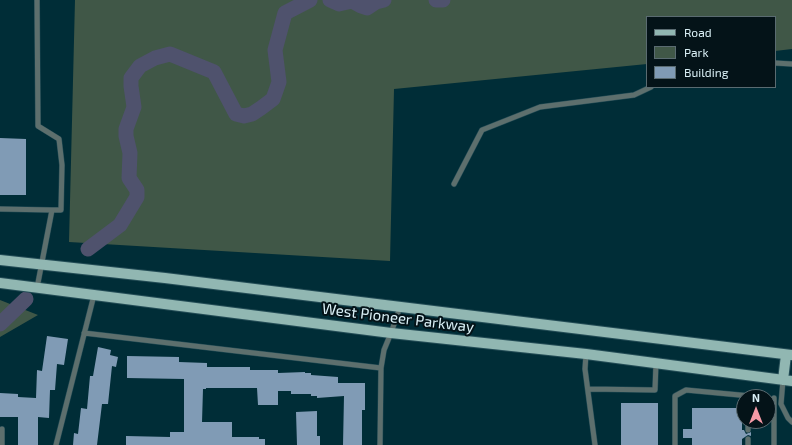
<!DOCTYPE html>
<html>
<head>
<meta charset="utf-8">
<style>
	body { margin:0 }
	#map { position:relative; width:792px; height:445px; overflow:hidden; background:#002d37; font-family:"Exo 2",sans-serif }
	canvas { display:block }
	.legend { position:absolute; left:646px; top:16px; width:130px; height:72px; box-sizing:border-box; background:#041318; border:1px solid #5a6b71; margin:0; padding:5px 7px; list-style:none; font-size:12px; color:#daf0f6 }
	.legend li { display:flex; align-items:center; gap:8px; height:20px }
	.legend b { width:20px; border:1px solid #5a6b71 }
	.north { position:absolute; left:736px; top:389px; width:40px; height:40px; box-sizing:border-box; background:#041318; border:1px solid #5a6b71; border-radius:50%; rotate:0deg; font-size:11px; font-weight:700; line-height:16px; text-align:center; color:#daf0f6 }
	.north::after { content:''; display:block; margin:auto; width:14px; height:18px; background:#f49aa6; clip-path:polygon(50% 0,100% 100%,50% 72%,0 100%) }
</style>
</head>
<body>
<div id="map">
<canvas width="792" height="445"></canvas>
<ul class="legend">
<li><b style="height:5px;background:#91b7b2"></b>Road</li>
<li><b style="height:11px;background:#405747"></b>Park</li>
<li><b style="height:11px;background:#809bb5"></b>Building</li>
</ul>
<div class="north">N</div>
</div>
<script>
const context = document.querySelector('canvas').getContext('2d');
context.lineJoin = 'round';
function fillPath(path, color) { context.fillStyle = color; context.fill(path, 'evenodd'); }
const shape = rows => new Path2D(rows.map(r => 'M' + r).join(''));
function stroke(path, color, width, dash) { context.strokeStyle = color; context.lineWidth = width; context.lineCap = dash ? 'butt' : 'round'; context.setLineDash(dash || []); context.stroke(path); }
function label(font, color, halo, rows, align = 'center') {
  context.font = font + ' "Exo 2",sans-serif'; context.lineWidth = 4; context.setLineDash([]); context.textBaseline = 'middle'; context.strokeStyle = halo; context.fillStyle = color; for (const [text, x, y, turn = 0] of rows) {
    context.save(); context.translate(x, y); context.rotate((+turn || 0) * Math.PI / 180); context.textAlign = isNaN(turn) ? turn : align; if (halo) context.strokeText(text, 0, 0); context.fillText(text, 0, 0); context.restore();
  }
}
fillPath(shape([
	[75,0,792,0,792,49,775,51,775,17,647,17,647,64,394,89,390,261,69,242],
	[0,300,38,315,0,337]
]), '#405747');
stroke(shape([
	[330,0,339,4,352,1,361,6,367,8,376,2,384,0],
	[436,0,443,0],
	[88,249,120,225,137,197,137,190,129,178,130,153,126,136,126,129,134,107,131,86,131,78,140,66,155,58,170,54,214,72,236,114,244,116,252,114,261,108,273,99,279,82,275,50,285,13,310,0],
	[0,324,26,299]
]), '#4f526d', 15);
fillPath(shape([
	[0,138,26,139,26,195,0,195],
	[47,336,68,339,64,365,57,364,55,390,50,390,49,418,38,417,38,445,18,445,18,417,0,417,0,393,18,394,18,397,36,398,37,370,42,371],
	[98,347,111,350,110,355,118,357,116,367,112,366,108,404,102,404,97,445,73,445,74,433,78,434,81,408,87,409,90,376,93,376],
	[127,356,179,357,179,362,207,363,207,367,250,367,250,370,278,370,278,373,305,372,305,373,311,373,311,375,338,377,338,383,365,383,365,410,362,410,362,445,343,445,344,396,317,398,317,396,311,396,311,394,291,394,291,391,278,391,278,405,258,405,257,388,206,388,206,389,203,389,202,422,232,422,232,437,259,437,259,439,265,439,265,445,126,445,126,436,170,437,170,432,184,432,184,379,127,378],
	[621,403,658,403,658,445,621,445],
	[692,408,742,408,742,430,744,430,746,434,751,432,751,436,748,435,742,439,742,445,692,445,692,438,683,438,683,429,692,429],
	[317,411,317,436,320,436,320,445,297,445,296,412]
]), '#809bb5');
const lane = shape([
	[37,0,38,126,59,139,62,165,61,210,52,210],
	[775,63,792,64],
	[454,184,482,130,540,107,634,95,651,87],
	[0,209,52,210,37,288],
	[84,333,381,368],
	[586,354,585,369,595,445],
	[783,380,781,404,788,418,792,422],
	[589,389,655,390,656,363],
	[748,430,748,421],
	[748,439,748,445],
	[2,445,2,429],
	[56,445,94,295],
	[380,445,381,368,384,350,391,333,400,307],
	[675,445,675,396,686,390,761,397],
	[774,445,774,398]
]);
const primary = shape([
	[0,260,165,278,792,355],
	[0,283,391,333,586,354,792,381],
	[783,380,786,355]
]);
stroke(lane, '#234c56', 6);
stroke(primary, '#234c56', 12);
stroke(lane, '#5d6f6d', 5);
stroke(primary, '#91b7b2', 10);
label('15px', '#daf0f6', '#041318', [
	["West Pioneer Parkway",398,318,7]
]);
</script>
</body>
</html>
